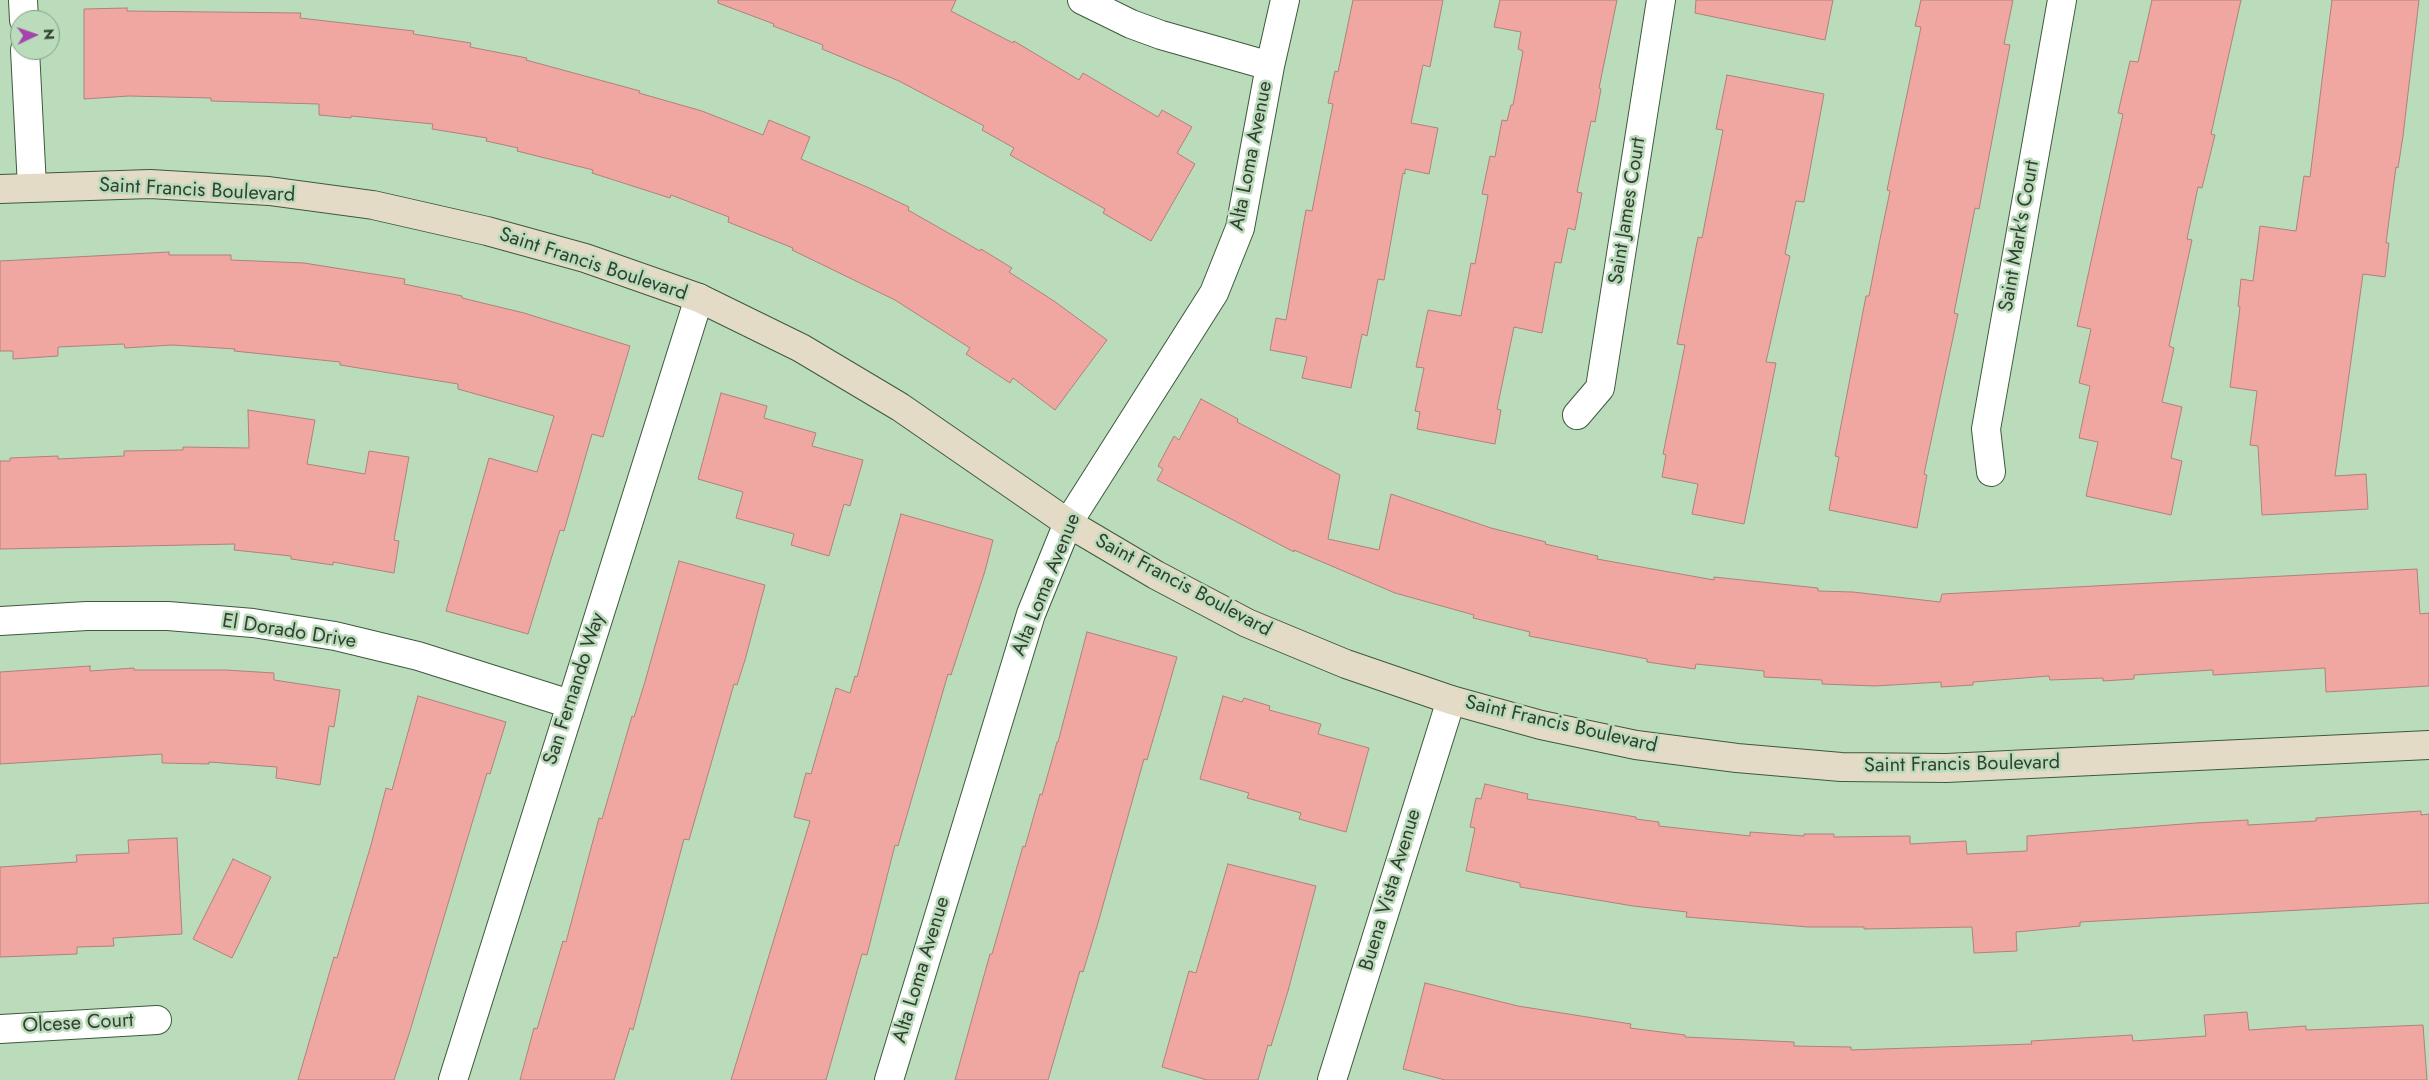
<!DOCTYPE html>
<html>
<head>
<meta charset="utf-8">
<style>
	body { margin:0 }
	#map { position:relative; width:2429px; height:1080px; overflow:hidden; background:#bbdcbb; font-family:Jost,sans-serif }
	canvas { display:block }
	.north { position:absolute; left:10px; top:10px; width:50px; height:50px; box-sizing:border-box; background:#bbdcbb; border:1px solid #849d84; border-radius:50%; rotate:87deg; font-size:14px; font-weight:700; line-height:20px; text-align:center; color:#323f32 }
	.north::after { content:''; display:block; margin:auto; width:18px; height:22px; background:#a444ac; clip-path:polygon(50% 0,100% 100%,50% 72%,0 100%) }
</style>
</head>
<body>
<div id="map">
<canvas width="2429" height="1080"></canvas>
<div class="north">N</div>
</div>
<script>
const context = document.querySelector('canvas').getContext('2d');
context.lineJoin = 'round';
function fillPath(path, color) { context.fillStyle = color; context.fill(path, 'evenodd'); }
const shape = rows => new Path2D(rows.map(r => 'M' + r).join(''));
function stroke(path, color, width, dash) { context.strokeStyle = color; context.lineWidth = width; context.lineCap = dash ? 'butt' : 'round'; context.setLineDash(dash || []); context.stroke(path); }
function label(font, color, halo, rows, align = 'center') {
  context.font = font + ' Jost,sans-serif'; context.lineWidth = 5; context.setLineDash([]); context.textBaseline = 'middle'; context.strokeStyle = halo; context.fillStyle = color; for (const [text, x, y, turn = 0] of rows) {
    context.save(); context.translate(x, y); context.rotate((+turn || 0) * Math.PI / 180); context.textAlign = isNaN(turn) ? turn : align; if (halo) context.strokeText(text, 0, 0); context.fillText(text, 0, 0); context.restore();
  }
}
const building = shape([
	[718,0,956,0,951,11,1013,43,1014,41,1079,80,1083,73,1158,117,1162,110,1192,127,1177,153,1195,164,1151,241,1103,213,1105,209,1010,155,1014,148,982,130,984,126,899,81,822,49,823,45,773,26,774,24,718,3,718,0],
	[1353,0,1443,0,1430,67,1423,65,1411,123,1438,128,1429,174,1405,169,1405,174,1403,173,1384,280,1378,279,1367,336,1362,334,1351,388,1302,378,1307,357,1270,350,1276,318,1286,320,1306,210,1312,211,1333,104,1328,103,1335,71,1338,72,1353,0],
	[1500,0,1617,0,1599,88,1601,89,1595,122,1591,121,1577,192,1582,193,1575,230,1568,228,1561,263,1555,262,1542,333,1514,327,1497,409,1501,410,1495,444,1417,429,1420,412,1415,411,1424,368,1416,367,1428,310,1461,316,1471,263,1475,264,1488,195,1482,194,1490,156,1495,157,1502,120,1507,121,1511,105,1513,105,1523,51,1518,49,1521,32,1494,27,1500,0],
	[1696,0,1833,0,1825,40,1695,13,1696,0],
	[1921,0,2013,0,2004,44,2010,45,1979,209,1975,208,1954,313,1958,314,1924,474,1927,475,1917,528,1829,510,1839,457,1835,456,1866,296,1869,296,1879,244,1890,191,1887,190,1921,27,1915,26,1921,0],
	[2152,0,2241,0,2211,134,2215,135,2202,188,2198,187,2187,239,2192,240,2169,346,2174,348,2162,402,2182,407,2171,458,2182,461,2171,515,2086,496,2098,442,2079,438,2090,386,2079,383,2091,329,2077,326,2123,114,2118,113,2130,61,2138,62,2152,0],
	[2332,0,2419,0,2403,136,2398,168,2396,167,2386,243,2389,243,2385,277,2363,274,2335,476,2366,474,2368,509,2262,515,2258,446,2250,445,2257,391,2230,387,2240,307,2238,306,2241,279,2253,281,2260,226,2296,231,2304,176,2310,177,2332,0],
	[127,8,127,11,301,13,300,18,414,31,413,34,471,43,470,47,527,58,526,60,640,91,639,93,702,111,763,135,769,120,810,137,801,159,867,187,909,207,908,210,980,251,981,249,1012,268,1009,272,1054,301,1107,340,1055,410,1013,378,1010,383,966,354,970,348,895,300,792,250,793,248,728,222,729,217,671,195,670,198,592,173,593,170,517,151,518,148,486,141,487,138,432,129,433,124,351,116,351,118,319,115,319,104,211,101,211,98,129,96,84,99,84,9,127,8],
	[1727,75,1824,94,1804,202,1796,201,1785,254,1790,256,1766,362,1776,363,1744,524,1692,514,1698,484,1662,477,1666,455,1663,454,1685,345,1677,344,1698,237,1702,238,1723,130,1716,129,1727,75],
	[169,252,169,255,231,255,231,260,304,263,405,279,404,284,462,296,462,298,524,313,630,346,603,437,592,434,564,531,560,530,528,634,446,611,489,458,537,472,554,416,458,389,458,384,340,365,340,362,234,351,235,349,172,345,125,348,124,344,58,347,58,356,13,359,13,351,0,351,0,261,169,252],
	[721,393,767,406,764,418,816,433,812,446,863,460,850,506,844,504,829,556,791,545,794,534,736,518,743,492,698,479,721,393],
	[1201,399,1238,419,1237,422,1340,475,1328,539,1379,550,1391,494,1491,528,1546,542,1545,544,1598,556,1597,559,1714,580,1714,577,1818,588,1818,591,1853,592,1940,602,1942,594,2417,569,2420,614,2429,613,2429,686,2326,692,2325,668,2213,675,2213,670,2134,675,2134,679,2103,681,2103,678,2050,680,2049,676,1973,682,1973,685,1941,687,1941,682,1875,686,1822,684,1822,680,1764,677,1764,671,1696,664,1695,669,1647,662,1647,659,1529,636,1530,632,1473,618,1474,615,1395,593,1294,550,1294,552,1157,480,1163,469,1158,466,1174,436,1179,440,1201,399],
	[248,410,315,420,307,464,365,474,369,451,409,457,394,540,399,541,394,573,333,562,333,565,291,559,291,556,234,550,235,544,0,549,0,461,10,461,10,458,58,456,58,459,124,456,124,451,183,450,183,447,249,448,248,410],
	[901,514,993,540,985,571,951,675,948,674,898,846,895,845,867,955,862,954,826,1080,731,1080,810,821,794,817,806,773,811,774,836,688,850,693,855,676,857,677,901,514],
	[679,561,765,585,745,660,737,685,734,684,689,840,684,839,633,1030,630,1028,614,1080,520,1080,534,1028,537,1029,563,941,566,942,599,818,602,819,632,716,634,717,644,685,679,561],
	[1087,632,1177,657,1162,709,1147,760,1144,759,1098,923,1083,972,1080,971,1048,1080,955,1080,990,954,992,954,1023,846,1025,847,1040,794,1042,795,1057,742,1058,742,1087,632],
	[90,666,90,671,134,668,134,670,226,670,274,673,274,680,340,690,334,727,329,726,320,785,276,778,277,767,209,762,209,764,162,763,162,754,0,764,0,672,90,666],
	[418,696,506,722,490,774,487,773,410,1031,394,1080,298,1080,334,957,337,958,371,845,386,788,392,790,418,696],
	[1223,696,1242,702,1244,698,1270,706,1269,710,1321,724,1318,734,1369,748,1346,832,1299,819,1301,813,1247,798,1249,793,1200,779,1223,696],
	[1485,784,1528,794,1527,799,1636,817,1636,819,1659,822,1659,826,1750,836,1750,832,1804,836,1804,834,1834,834,1834,837,1910,836,1910,844,1966,841,1967,854,2027,851,2027,836,2196,823,2248,820,2248,825,2316,821,2316,818,2421,811,2421,815,2429,814,2429,903,2080,922,2080,926,2016,932,2017,951,1974,953,1972,927,1864,929,1864,927,1808,927,1686,917,1687,912,1633,906,1520,887,1520,883,1466,871,1475,828,1470,827,1476,798,1481,799,1485,784],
	[177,838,182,934,113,938,114,946,77,947,77,954,0,957,0,867,77,862,76,855,129,853,128,840,177,838],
	[233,859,271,877,232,958,193,939,233,859],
	[1228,864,1316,886,1288,991,1271,1046,1268,1045,1258,1080,1207,1080,1162,1067,1189,971,1196,973,1228,864],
	[1425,983,1518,1006,1631,1024,1630,1028,1685,1035,1685,1037,1794,1042,1794,1046,1851,1047,1851,1050,2032,1044,2031,1041,2132,1035,2133,1041,2206,1036,2204,1015,2247,1012,2249,1030,2306,1026,2306,1030,2423,1025,2427,1080,1445,1080,1403,1069,1425,983]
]);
fillPath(building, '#f0a7a1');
stroke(building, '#ae817d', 1);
const street = shape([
	[23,0,24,20],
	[1082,0,1131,24,1161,35,1270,66],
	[25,50,32,187],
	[1577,415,1600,388,1661,0],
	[1991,472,1986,429,2062,0],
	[0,621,87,616,168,616,253,623,335,636,418,656,570,704],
	[0,1029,157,1020],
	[453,1080,699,298],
	[889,1080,1031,614,1068,523,1214,293,1240,228,1270,66,1285,0],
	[1332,1080,1451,700]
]);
const secondary = shape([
	[0,189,150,184,269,191,373,205,487,231,585,258,699,298,801,348,900,407,1068,523,1156,575,1247,623,1346,664,1451,700,1541,725,1636,745,1737,758,1841,767,1946,768,2429,745]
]);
stroke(street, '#3d593d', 30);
stroke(secondary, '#3d593d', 30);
stroke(street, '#fff', 28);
stroke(secondary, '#e4dbc6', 28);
label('20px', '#323f32', '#bbdcbb', [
	["Alta Loma Avenue",1252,156,-79],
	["Saint Francis Boulevard",197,191,3],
	["Saint James Court",1628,211,-81],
	["Saint Mark's Court",2020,236,-80],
	["Saint Francis Boulevard",593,265,18],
	["Alta Loma Avenue",1047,585,-68],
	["Saint Francis Boulevard",1183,586,28],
	["El Dorado Drive",289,632,9],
	["San Fernando Way",575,689,-72],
	["Saint Francis Boulevard",1561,725,13],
	["Saint Francis Boulevard",1962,765,-1],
	["Buena Vista Avenue",1391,890,-73],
	["Alta Loma Avenue",922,970,-73],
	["Olcese Court",78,1024,-3]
]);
</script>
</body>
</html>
